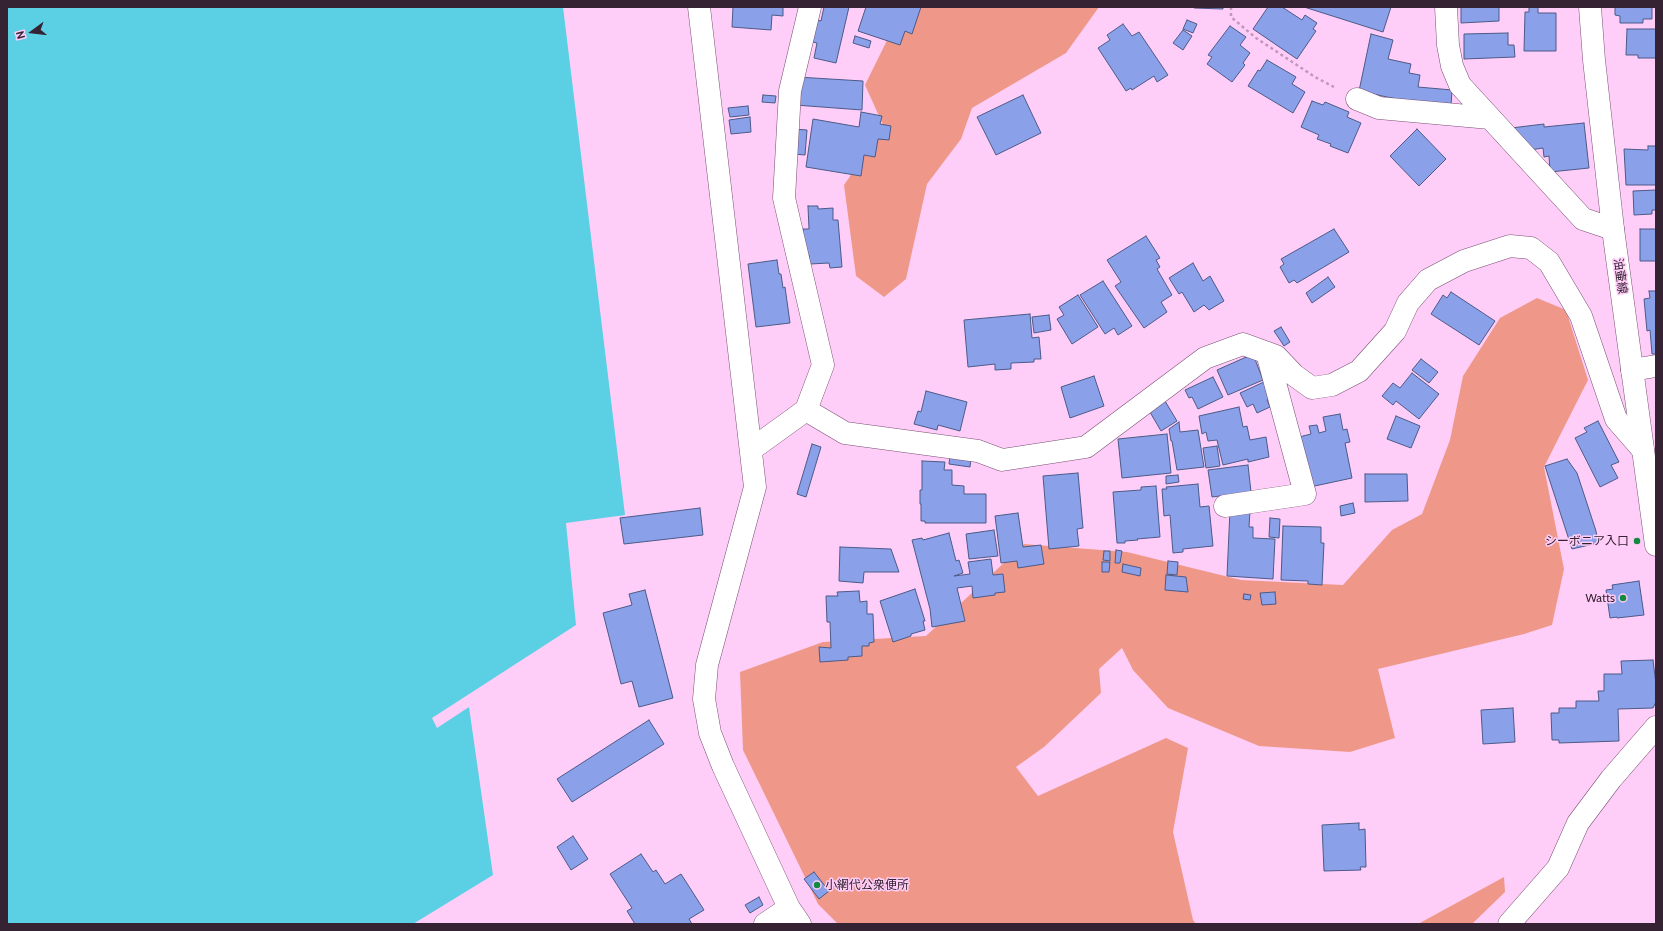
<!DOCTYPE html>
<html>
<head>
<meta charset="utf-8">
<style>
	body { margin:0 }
	#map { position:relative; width:1663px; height:931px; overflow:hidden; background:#ffcef8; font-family:Cabin,sans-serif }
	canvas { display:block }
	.frame { position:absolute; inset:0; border:8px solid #352333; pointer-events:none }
	.north { position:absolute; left:12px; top:12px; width:40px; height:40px; -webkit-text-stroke:3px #ffcef8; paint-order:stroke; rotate:255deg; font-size:11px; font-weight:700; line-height:16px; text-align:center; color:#352333 }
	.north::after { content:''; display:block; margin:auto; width:14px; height:18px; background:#352333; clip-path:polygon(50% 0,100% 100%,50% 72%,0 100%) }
</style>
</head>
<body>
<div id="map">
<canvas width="1663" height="931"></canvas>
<div class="frame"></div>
<div class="north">N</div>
</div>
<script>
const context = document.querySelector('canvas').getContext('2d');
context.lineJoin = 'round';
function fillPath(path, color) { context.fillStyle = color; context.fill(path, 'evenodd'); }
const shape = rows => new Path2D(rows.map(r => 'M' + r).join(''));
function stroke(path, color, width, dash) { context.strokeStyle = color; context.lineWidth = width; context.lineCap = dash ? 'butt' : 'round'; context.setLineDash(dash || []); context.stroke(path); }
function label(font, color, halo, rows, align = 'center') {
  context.font = font + ' Cabin,"Noto Sans JP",sans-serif'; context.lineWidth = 3; context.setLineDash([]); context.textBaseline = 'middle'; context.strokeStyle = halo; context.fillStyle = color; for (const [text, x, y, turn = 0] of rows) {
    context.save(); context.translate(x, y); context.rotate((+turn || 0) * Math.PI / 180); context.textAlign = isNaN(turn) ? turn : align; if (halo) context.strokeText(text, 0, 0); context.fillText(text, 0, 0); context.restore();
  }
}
fillPath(shape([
	[910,7,1099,7,1066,53,972,108,961,139,927,184,906,279,884,297,856,276,844,185,884,127,865,85,900,14],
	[1537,298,1566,310,1588,380,1544,467,1564,569,1552,625,1524,634,1378,669,1395,738,1350,752,1259,746,1168,708,1133,670,1122,648,1099,669,1101,693,1044,747,1016,767,1038,796,1166,738,1188,748,1173,832,1193,920,1196,924,838,924,818,904,743,750,740,672,823,642,926,636,1024,544,1127,552,1241,580,1343,585,1392,530,1422,514,1450,440,1463,376,1500,318],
	[1504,877,1505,892,1472,924,1418,924]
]), '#ef9889');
fillPath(shape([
	[7,7,563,7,625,515,566,523,576,625,432,718,437,728,469,707,493,875,413,924,7,924]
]), '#5bcfe3');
const building = shape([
	[733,7,783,7,783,16,772,15,771,30,732,27,733,7],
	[824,7,849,7,836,63,814,58,817,43,809,41,814,19,821,21,824,7],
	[866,7,921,7,912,34,905,31,900,45,858,31,866,7],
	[1194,7,1223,7,1223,9,1194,8,1194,7],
	[1268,7,1282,7,1302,20,1305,15,1317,23,1313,29,1316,31,1297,59,1253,29,1268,7],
	[1304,7,1391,7,1383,32,1304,7],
	[1461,7,1499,7,1499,21,1461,23,1461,7],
	[1529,7,1538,7,1538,13,1556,13,1556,51,1524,51,1525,12,1529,12,1529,7],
	[1615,7,1652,7,1652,19,1643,19,1643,23,1620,23,1620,16,1615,15,1615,7],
	[1187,20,1197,24,1193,33,1183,29,1187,20],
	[1123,24,1132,36,1139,32,1168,75,1157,82,1154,76,1132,90,1131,88,1126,91,1098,48,1110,40,1107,35,1123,24],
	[1230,26,1246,37,1240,45,1250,53,1243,63,1245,65,1232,82,1207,64,1212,57,1208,55,1230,26],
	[1627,29,1656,29,1656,58,1638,58,1638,55,1626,55,1627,29],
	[1183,30,1192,36,1183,50,1173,43,1183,30],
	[1508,33,1508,45,1514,45,1515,57,1464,59,1464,34,1508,33],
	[1371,34,1393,40,1388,59,1411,64,1409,73,1420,75,1418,87,1452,90,1451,106,1415,103,1359,91,1371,34],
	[855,36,871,41,869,48,853,43,855,36],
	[1267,60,1296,77,1292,84,1305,92,1293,113,1248,86,1258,70,1260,71,1267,60],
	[797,77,863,81,862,110,795,105,797,77],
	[763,95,776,96,775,103,762,102,763,95],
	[1023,95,1041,133,996,155,977,117,1023,95],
	[1312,101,1323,105,1325,102,1349,112,1347,117,1361,123,1348,153,1330,146,1331,144,1317,139,1319,135,1301,127,1312,101],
	[748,106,749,115,730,117,728,108,748,106],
	[861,112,882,116,880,124,891,126,889,140,878,139,875,157,864,155,861,176,806,167,813,119,859,127,861,112],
	[750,117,751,132,731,134,729,120,750,117],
	[1584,123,1589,168,1550,172,1549,156,1544,157,1543,148,1530,150,1511,128,1544,124,1544,127,1584,123],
	[794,129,807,130,805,155,793,154,794,129],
	[1417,129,1446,159,1419,186,1390,156,1417,129],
	[1648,146,1656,146,1656,185,1626,185,1624,149,1648,150,1648,146],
	[1656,190,1656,210,1652,210,1652,214,1634,215,1633,191,1656,190],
	[808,206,818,206,818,209,833,208,833,220,838,220,842,267,830,268,829,263,810,264,809,255,804,255,803,229,809,229,808,206],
	[1334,229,1349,252,1297,283,1294,280,1289,283,1280,267,1284,264,1281,259,1334,229],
	[1640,229,1656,229,1656,261,1640,261,1640,229],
	[1146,236,1160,258,1156,260,1160,267,1157,269,1172,295,1161,302,1167,312,1144,328,1115,286,1121,282,1107,260,1146,236],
	[777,260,779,274,781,274,783,288,785,287,790,323,756,327,748,264,777,260],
	[1193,263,1203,281,1210,276,1224,301,1209,310,1204,305,1194,312,1182,292,1179,294,1169,278,1193,263],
	[1328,277,1335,287,1312,303,1306,293,1328,277],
	[1103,281,1132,326,1118,335,1114,328,1105,334,1080,295,1103,281],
	[1649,291,1656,291,1656,354,1652,354,1650,330,1647,331,1644,299,1650,298,1649,291],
	[1451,292,1495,321,1479,345,1431,314,1443,295,1447,298,1451,292],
	[1078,295,1098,327,1072,344,1057,319,1064,315,1059,307,1078,295],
	[1030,314,1032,338,1039,337,1041,359,1034,359,1034,362,1011,363,1011,369,995,370,995,364,968,367,964,320,1030,314],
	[1049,315,1051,330,1034,333,1032,317,1049,315],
	[1281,327,1290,342,1284,346,1274,331,1281,327],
	[1253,354,1263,380,1228,395,1217,370,1253,354],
	[1421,359,1438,372,1429,383,1412,370,1421,359],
	[1412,373,1439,394,1419,419,1396,401,1393,405,1382,396,1393,383,1400,388,1412,373],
	[1094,376,1104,406,1070,418,1061,387,1094,376],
	[1213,377,1223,397,1198,409,1192,397,1189,398,1185,390,1213,377],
	[1266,381,1274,396,1267,400,1270,407,1257,413,1253,404,1247,407,1240,393,1266,381],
	[926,391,967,402,960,431,938,425,937,430,914,424,918,411,921,412,926,391],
	[1162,396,1177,421,1161,431,1147,407,1162,396],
	[1239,407,1243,427,1247,426,1250,440,1266,437,1269,457,1248,462,1248,459,1223,465,1217,440,1208,441,1206,432,1202,434,1199,416,1239,407],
	[1340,414,1343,430,1347,429,1350,442,1345,443,1352,478,1310,487,1299,437,1311,434,1309,426,1317,425,1319,433,1326,431,1323,417,1340,414],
	[1396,416,1420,426,1411,448,1387,439,1396,416],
	[1598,421,1619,462,1611,465,1618,478,1600,487,1575,438,1587,432,1584,428,1598,421],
	[1179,422,1180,432,1198,430,1204,467,1177,470,1172,441,1171,441,1169,429,1179,422],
	[1167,434,1171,473,1122,478,1118,439,1167,434],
	[812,444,821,447,806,497,797,494,812,444],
	[1217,446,1220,466,1206,468,1203,448,1217,446],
	[950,455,971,457,970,467,949,464,950,455],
	[1567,459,1577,473,1596,531,1598,543,1572,549,1545,466,1567,459],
	[922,461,945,462,944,470,952,470,952,485,964,486,964,494,986,494,986,523,925,523,925,521,921,521,921,504,920,504,920,490,922,490,922,461],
	[1248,465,1251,492,1212,497,1208,470,1248,465],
	[1078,473,1083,528,1077,529,1079,546,1049,549,1043,476,1078,473],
	[1365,474,1407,474,1408,501,1365,502,1365,474],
	[1178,475,1179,482,1166,484,1166,476,1178,475],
	[1198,484,1200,507,1209,506,1213,546,1183,549,1183,552,1173,553,1170,515,1164,516,1162,489,1167,489,1166,487,1198,484],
	[1156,486,1160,537,1137,539,1138,540,1125,541,1125,543,1117,543,1113,492,1141,490,1141,487,1156,486],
	[1353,503,1355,513,1341,516,1340,506,1353,503],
	[700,508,703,535,624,544,620,518,700,508],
	[1230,510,1250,511,1249,527,1253,527,1253,538,1275,539,1273,579,1227,576,1230,510],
	[1018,513,1023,547,1041,545,1044,564,1018,568,1017,561,1001,563,995,516,1018,513],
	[1270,518,1280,519,1279,538,1269,537,1270,518],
	[1283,526,1321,527,1321,543,1324,543,1322,585,1308,584,1308,581,1281,580,1283,526],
	[994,530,998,556,969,559,966,534,994,530],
	[949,533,956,561,959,560,963,573,954,576,970,574,968,562,991,559,993,575,1003,574,1005,592,995,593,995,595,973,598,972,586,957,588,965,621,932,627,930,609,912,540,922,538,923,540,949,533],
	[840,547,891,549,899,572,864,572,863,583,839,581,840,547],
	[1116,550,1122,551,1120,563,1115,563,1116,550],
	[1104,551,1110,551,1110,561,1103,560,1104,551],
	[1168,561,1178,562,1177,575,1167,574,1168,561],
	[1102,562,1110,562,1109,572,1102,572,1102,562],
	[1123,564,1141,568,1140,576,1122,572,1123,564],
	[1166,575,1186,577,1188,592,1165,590,1166,575],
	[1639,581,1644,615,1617,618,1617,617,1610,618,1606,590,1613,589,1612,585,1639,581],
	[915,589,925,621,923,621,925,630,911,634,911,636,893,642,880,601,915,589],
	[645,590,673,698,639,707,632,681,621,684,603,613,632,605,629,594,645,590],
	[859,591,860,602,867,601,867,614,873,614,874,642,869,643,869,646,862,646,862,656,848,657,848,660,820,662,819,647,831,648,830,622,827,622,826,596,838,596,837,592,859,591],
	[1275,592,1276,604,1262,605,1260,593,1275,592],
	[1244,594,1251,595,1250,600,1243,599,1244,594],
	[1653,660,1656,684,1656,702,1653,708,1618,709,1619,741,1559,743,1559,740,1552,740,1551,713,1559,713,1559,708,1576,708,1576,701,1599,701,1598,691,1604,691,1604,674,1622,674,1621,661,1653,660],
	[1513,708,1515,742,1483,744,1481,710,1513,708],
	[649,720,664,744,572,802,557,779,649,720],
	[1359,823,1359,830,1365,829,1366,867,1360,867,1361,870,1324,871,1322,825,1359,823],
	[573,836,588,859,571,870,557,847,573,836],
	[641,854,653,872,656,870,665,884,681,874,704,910,689,919,692,924,635,924,627,911,632,908,610,874,641,854],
	[814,872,829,891,819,899,804,879,814,872],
	[759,897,763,905,750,913,745,905,759,897]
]);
fillPath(building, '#8aa0e8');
stroke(building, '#4c5a88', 1);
const minor = shape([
	[699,7,755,487,707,665,704,699,710,733,723,766,789,908,800,924],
	[1446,7,1448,45,1452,66,1460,85,1583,219,1613,229],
	[1357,99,1379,108,1490,118],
	[1632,370,1656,366],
	[806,410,845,433,978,451,1002,460,1086,447,1205,358,1243,344,1276,356,1294,375,1312,388,1332,385,1359,371,1395,331,1408,303,1428,280,1464,261,1510,246,1531,248,1549,262,1581,316,1616,419,1643,450],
	[752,449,806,410,823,365,784,198,790,91,810,7],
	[1225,506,1305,494,1267,353],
	[765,924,789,908],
	[1509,924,1558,868,1578,823,1611,779,1656,727]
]);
const major = shape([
	[1590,7,1594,60,1613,229,1656,545]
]);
stroke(minor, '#794f74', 23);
stroke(major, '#794f74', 23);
stroke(shape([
	[1231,7,1231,17,1256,38,1315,77,1334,87]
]), '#c098ba', 2.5, [3, 3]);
stroke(minor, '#fff', 22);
stroke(major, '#fff', 22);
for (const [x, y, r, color] of [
	[1637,541,4,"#138942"],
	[1623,598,4,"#138942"],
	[817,885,4,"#138942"]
]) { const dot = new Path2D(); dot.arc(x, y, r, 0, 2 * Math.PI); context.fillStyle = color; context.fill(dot); stroke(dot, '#ffcef8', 1.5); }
label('12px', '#352333', '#ffcef8', [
	["油壷線",1620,276,82]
]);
label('12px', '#352333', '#ffcef8', [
	["シーボニア入口",1629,541],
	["Watts",1615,598],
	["小網代公衆便所",825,885,"left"]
], 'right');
</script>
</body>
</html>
